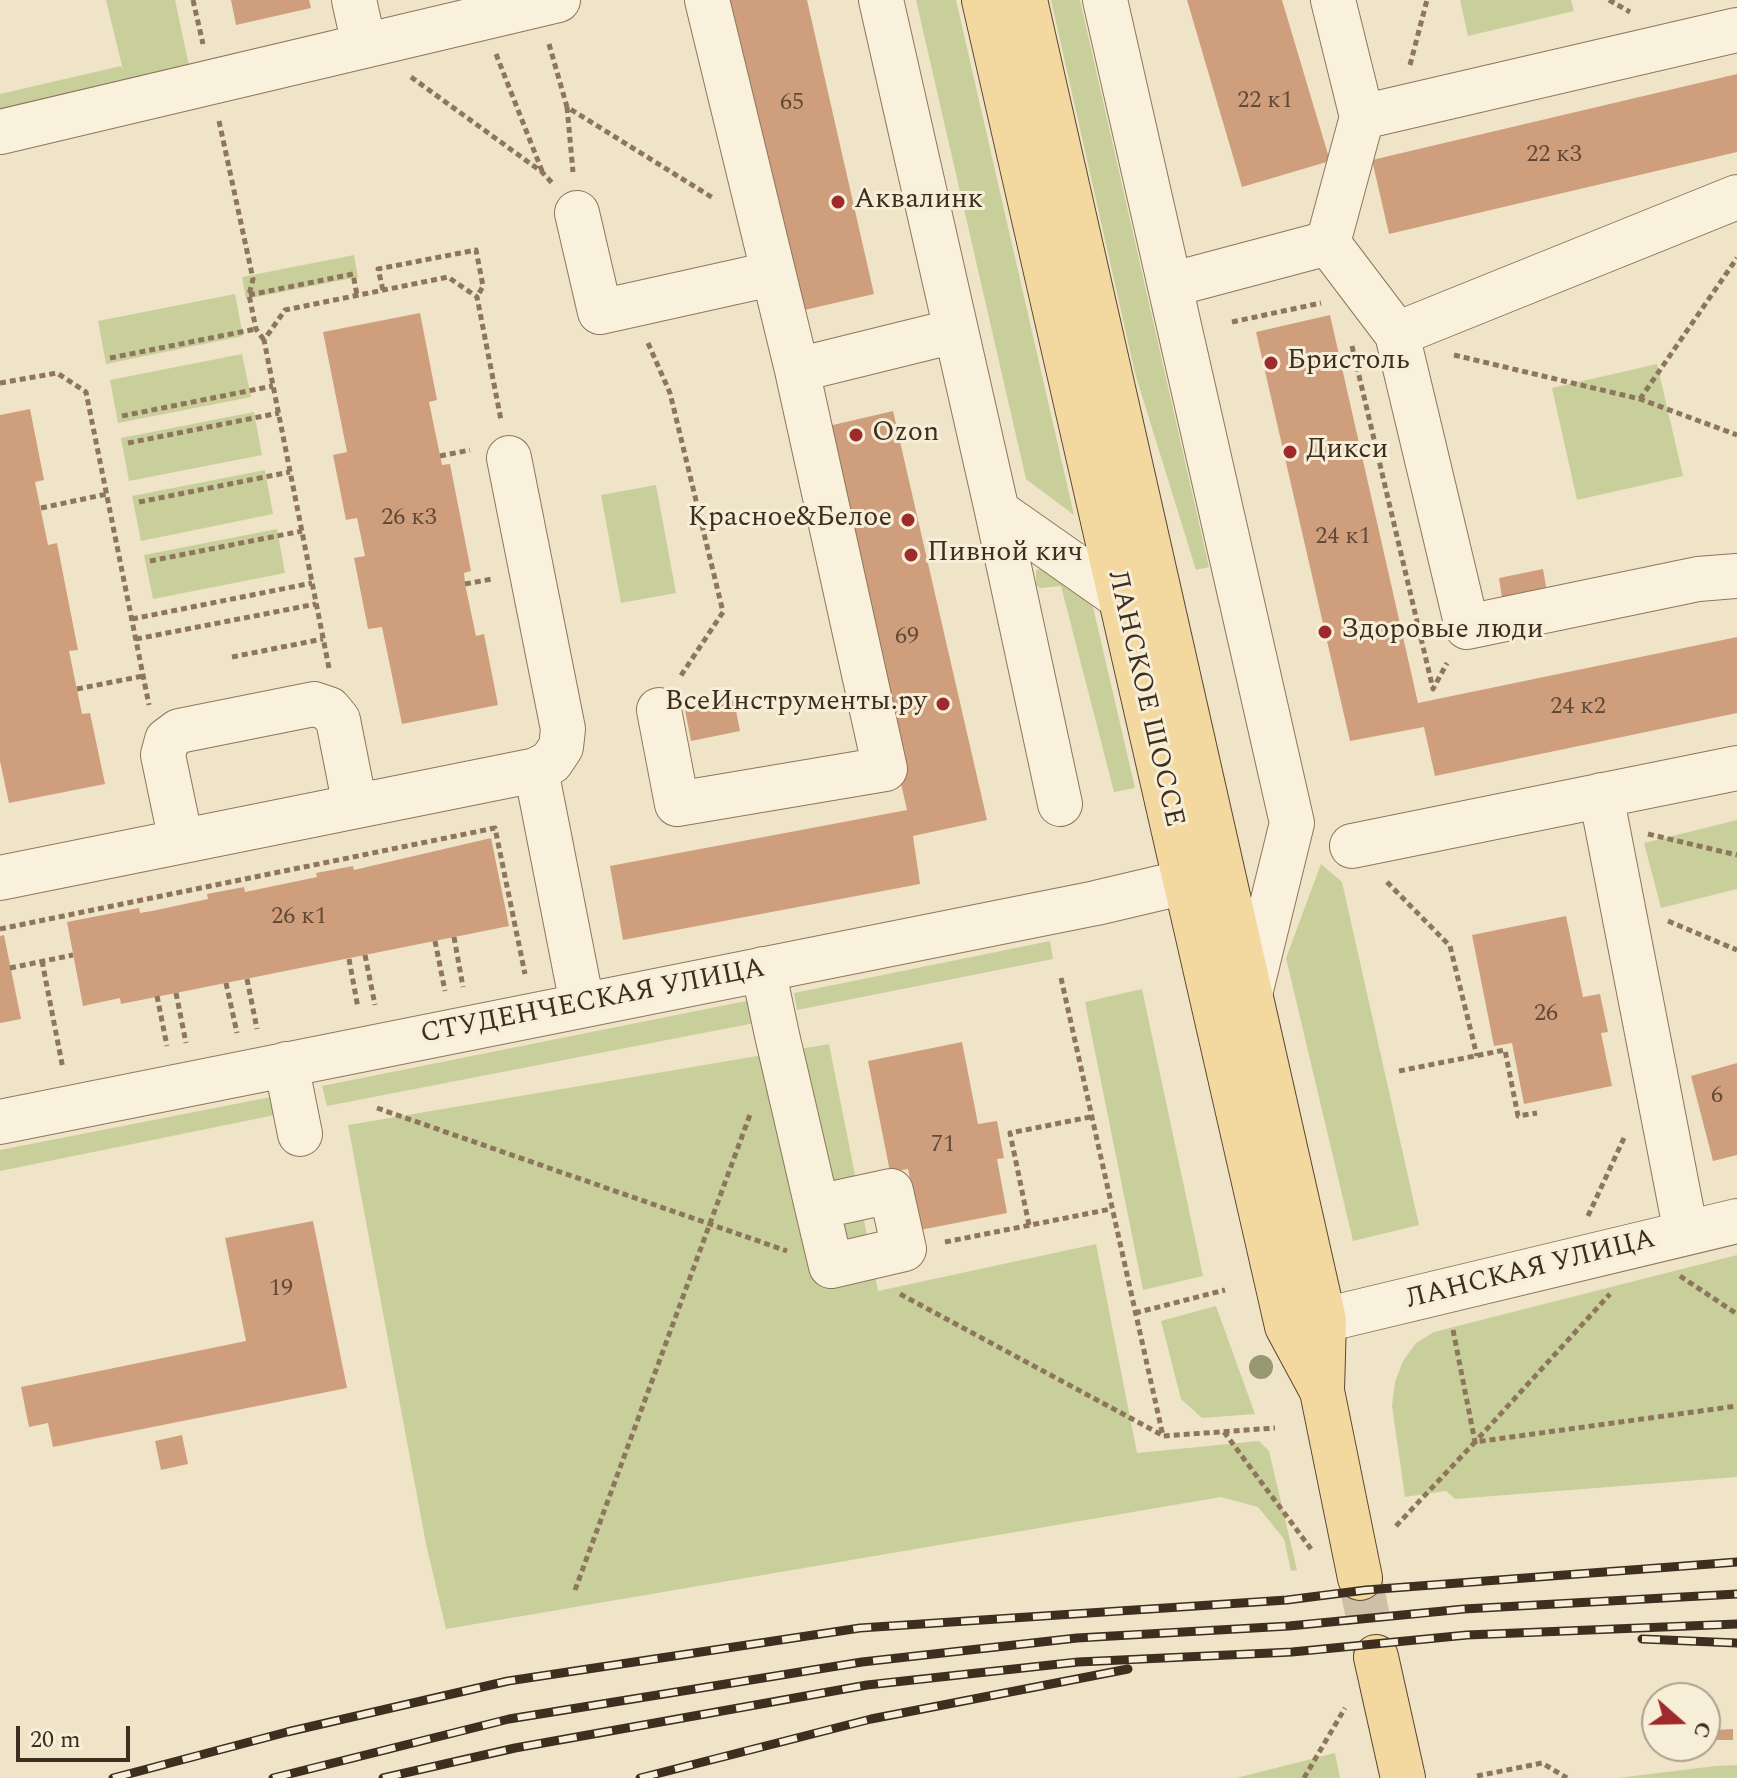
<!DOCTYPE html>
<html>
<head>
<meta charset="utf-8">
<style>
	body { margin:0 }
	#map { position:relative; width:1737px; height:1778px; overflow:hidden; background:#f0e4c8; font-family:Spectral,serif }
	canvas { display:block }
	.north { position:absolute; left:1641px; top:1682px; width:80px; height:80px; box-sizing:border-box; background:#f7eed8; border:2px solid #ada18e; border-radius:50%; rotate:110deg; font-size:22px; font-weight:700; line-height:32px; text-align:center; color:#3d2e20 }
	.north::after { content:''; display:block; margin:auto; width:28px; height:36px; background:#9e2a2b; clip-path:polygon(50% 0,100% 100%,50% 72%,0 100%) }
	.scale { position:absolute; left:16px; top:1726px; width:114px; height:36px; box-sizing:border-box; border:4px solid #3d2e20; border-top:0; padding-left:10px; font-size:24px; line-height:28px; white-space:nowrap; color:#3d2e20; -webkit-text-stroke:6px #f7eed8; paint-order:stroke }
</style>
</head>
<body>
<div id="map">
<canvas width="1737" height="1778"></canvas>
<div class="north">С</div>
<div class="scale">20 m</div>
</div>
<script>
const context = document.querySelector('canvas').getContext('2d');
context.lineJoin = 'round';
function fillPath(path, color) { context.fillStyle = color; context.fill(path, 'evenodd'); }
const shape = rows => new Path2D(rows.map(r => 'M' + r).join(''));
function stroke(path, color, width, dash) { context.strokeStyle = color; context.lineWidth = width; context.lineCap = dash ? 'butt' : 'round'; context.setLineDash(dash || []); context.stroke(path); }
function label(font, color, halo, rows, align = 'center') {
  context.font = font + ' Spectral,serif'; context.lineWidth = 6; context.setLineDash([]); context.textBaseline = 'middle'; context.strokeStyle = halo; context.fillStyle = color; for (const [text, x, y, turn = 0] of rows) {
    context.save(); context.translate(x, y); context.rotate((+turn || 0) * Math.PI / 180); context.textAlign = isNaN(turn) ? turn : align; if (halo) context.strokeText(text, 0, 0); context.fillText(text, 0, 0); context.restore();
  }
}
fillPath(shape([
	[106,0,175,0,191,75,0,121,0,94,121,66,123,70],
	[916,0,956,0,1074,515,1026,479],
	[1051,0,1080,0,1209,567,1196,570,1135,373],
	[1460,0,1571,0,1574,11,1468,36],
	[354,255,358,277,246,299,242,277],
	[235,294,243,336,106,364,98,321],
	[242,354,251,397,118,423,110,380],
	[1657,364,1683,476,1577,500,1552,388],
	[254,412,262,455,129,481,121,438],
	[265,470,273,514,141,541,132,496],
	[656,485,676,593,621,603,601,495],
	[277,529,285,573,153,599,144,555],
	[1053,566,1093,607,1135,788,1114,792,1061,586,1040,588,1036,585,1036,570],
	[1737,820,1737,889,1661,908,1644,843],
	[1321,864,1342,882,1419,1225,1353,1241,1286,958],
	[1050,941,1053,959,797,1010,794,993],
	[1142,989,1203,1276,1143,1290,1085,1002],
	[761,998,765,1021,327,1106,322,1086],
	[829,1044,878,1291,1096,1244,1137,1453,1259,1441,1269,1451,1297,1570,1291,1571,1284,1539,1258,1507,1221,1497,446,1629,426,1544,348,1125],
	[276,1096,280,1114,0,1171,0,1150],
	[1737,1255,1737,1477,1455,1499,1446,1491,1405,1497,1392,1406,1395,1382,1403,1361,1416,1343,1434,1332],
	[1216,1306,1255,1414,1202,1418,1181,1399,1161,1321],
	[1335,1753,1340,1778,1236,1778],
	[1737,1765,1737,1778,1618,1778,1715,1766]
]), '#c9cf9b');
fillPath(shape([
	[231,0,309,0,311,8,236,25],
	[729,0,807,0,874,294,800,311],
	[1187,0,1282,0,1330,161,1242,187],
	[1737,74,1737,152,1389,234,1372,160],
	[420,313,437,400,429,402,442,465,450,464,471,571,464,573,465,584,476,636,484,634,498,705,402,724,382,627,368,629,354,558,365,556,357,518,346,520,333,455,347,452,323,332],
	[1330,315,1418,703,1737,637,1737,713,1435,776,1424,727,1350,741,1256,332],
	[30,409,44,480,35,482,48,545,57,543,78,650,69,651,82,714,90,713,105,784,9,803,0,761,0,415],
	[893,411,987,820,913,836,920,884,623,940,610,866,907,810,820,428],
	[1543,569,1549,603,1502,598,1499,578],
	[734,700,740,731,691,741,685,710],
	[491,838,509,926,121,1004,120,998,83,1006,67,922,139,908,140,913,152,911,208,899,207,894,244,887,245,892,317,877,316,873,353,866,354,870],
	[1566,916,1583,997,1600,994,1608,1032,1601,1033,1612,1086,1524,1104,1512,1043,1494,1046,1472,935],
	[4,935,21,1019,0,1023,0,936],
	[962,1042,978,1124,997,1121,1004,1158,997,1159,1007,1213,920,1230,908,1169,890,1172,868,1061],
	[1737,1063,1737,1155,1713,1161,1691,1076],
	[313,1221,347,1388,53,1447,48,1423,29,1427,21,1387,246,1341,225,1238],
	[182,1435,188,1464,161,1470,155,1441],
	[1733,1729,1733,1740,1714,1740,1713,1730]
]), '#cf9f7d');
stroke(shape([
	[1360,1578,1376,1657]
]), '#ccc0a6', 44, [44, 22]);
const minor = shape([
	[354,0,364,45],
	[881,0,997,511,1121,598],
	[1105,0,1292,823,1250,994],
	[1333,0,1362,117],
	[0,132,558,0],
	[577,213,600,312,771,274],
	[1328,243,1397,334,1467,627,1698,579,1737,576],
	[1170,285,1328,243,1362,117,1737,30],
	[1397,334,1737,197],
	[797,370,955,331],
	[997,511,1060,804],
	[659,710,677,804,885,769,797,370,707,0],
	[536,770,582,1004],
	[1601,795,1686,1233],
	[181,841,163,755,167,740,179,731,314,704,329,709,338,720,355,806],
	[1352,846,1737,768],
	[0,878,536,770,551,762,561,747,563,729,509,458],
	[763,969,777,1035,817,1207,831,1266,904,1249,891,1191,817,1207],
	[286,1064,300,1134],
	[0,1122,1096,903,1185,882],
	[1324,1320,1737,1221]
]);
const major = shape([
	[984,0,1287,1326,1321,1389],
	[1025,0,1324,1320,1322,1391,1360,1578],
	[1376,1657,1403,1778]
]);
stroke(minor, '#8d765c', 46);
stroke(major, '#5b4430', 46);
stroke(shape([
	[193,0,203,44],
	[1609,0,1630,12],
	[549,44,567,107,713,198],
	[496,54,542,171],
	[1410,65,1427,0],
	[411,77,542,172,553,184],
	[567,107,573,172],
	[219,121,253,279,249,295,256,329,264,340],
	[383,290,378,269,476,250,483,286,477,297],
	[249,295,353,274,357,295],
	[1232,322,1321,303],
	[648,343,670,393,723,612,680,677],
	[1352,346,1433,689,1447,663],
	[1454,355,1640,399,1737,435],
	[110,358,256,329],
	[0,383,57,373,86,392,149,705],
	[1640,399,1737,258],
	[122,416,273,386],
	[128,443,279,413],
	[440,456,470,450],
	[139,502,290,472],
	[41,508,107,494],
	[150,561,302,531],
	[465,584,492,579],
	[132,619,312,583],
	[136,639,316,604],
	[232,657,323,639],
	[329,668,264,340,285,310,448,277,477,297,501,420],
	[77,689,143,676],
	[1648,834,1737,855],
	[1387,882,1450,946,1477,1056],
	[1668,921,1737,950],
	[0,929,495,828,525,974],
	[454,937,463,987],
	[435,941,445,991],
	[365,955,375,1005],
	[349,959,358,1008],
	[42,961,63,1069],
	[10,968,73,955],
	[1061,978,1163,1436,1275,1428],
	[247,979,257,1029],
	[226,983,237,1033],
	[176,993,186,1043],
	[157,996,167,1046],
	[1399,1071,1505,1050,1518,1116,1537,1113],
	[377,1108,787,1251],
	[1588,1216,1624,1138],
	[1029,1225,1010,1133,1090,1117],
	[945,1242,1111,1209],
	[1680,1276,1737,1314],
	[900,1294,1162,1435],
	[1135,1313,1225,1290],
	[1453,1330,1475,1442,1610,1294],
	[1224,1432,1311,1549],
	[1396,1526,1475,1442,1737,1406],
	[575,1590,751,1112],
	[1477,1776,1542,1763,1567,1778],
	[1304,1778,1345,1708]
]), '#8d765c', 5, [6, 4]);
stroke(minor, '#faf1dc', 44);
stroke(major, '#f3d9a0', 44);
const rail = shape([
	[1642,1639,1737,1643],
	[113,1778,287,1732,508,1681,860,1628,1287,1600,1366,1590,1737,1562],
	[273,1778,509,1719,862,1662,1077,1638,1289,1626,1464,1609,1737,1594],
	[383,1778,515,1748,867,1685,1078,1662,1292,1652,1467,1635,1737,1624],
	[640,1778,871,1719,1128,1669]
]);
stroke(rail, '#3d2e20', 9);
stroke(rail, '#f7eed8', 6, [18]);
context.fillStyle = '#96986f';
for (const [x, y] of [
	[1261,1367]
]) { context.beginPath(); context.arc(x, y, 12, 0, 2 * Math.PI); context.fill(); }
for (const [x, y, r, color] of [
	[838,202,8,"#9e2a2b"],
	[1271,363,8,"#9e2a2b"],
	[856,435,8,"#9e2a2b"],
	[1290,452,8,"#9e2a2b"],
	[908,520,8,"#9e2a2b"],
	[911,555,8,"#9e2a2b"],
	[1325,632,8,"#9e2a2b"],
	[943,704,8,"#9e2a2b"]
]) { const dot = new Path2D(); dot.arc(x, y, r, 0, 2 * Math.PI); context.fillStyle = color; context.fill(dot); stroke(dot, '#f7eed8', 3); }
label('24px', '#624a37', null, [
	["22 к1",1265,102],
	["65",792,104],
	["22 к3",1554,156],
	["26 к3",409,519],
	["24 к1",1343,538],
	["69",907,638],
	["24 к2",1578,708],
	["26 к1",299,918],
	["26",1546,1015],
	["6",1717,1097],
	["71",943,1146],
	["19",281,1290]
]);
label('28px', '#3d2e20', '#f7eed8', [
	["Аквалинк",854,202],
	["Бристоль",1287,363],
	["Ozon",872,435],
	["Дикси",1306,452],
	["Красное&Белое",892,520,"right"],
	["Пивной кич",927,555],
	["Здоровые люди",1341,632],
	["ВсеИнструменты.ру",927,704,"right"]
], 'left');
label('28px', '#3d2e20', '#f7eed8', [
	["ЛАНСКОЕ ШОССЕ",1144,699,77],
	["СТУДЕНЧЕСКАЯ УЛИЦА",593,1003,-11],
	["ЛАНСКАЯ УЛИЦА",1531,1271,-14]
]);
</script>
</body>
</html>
